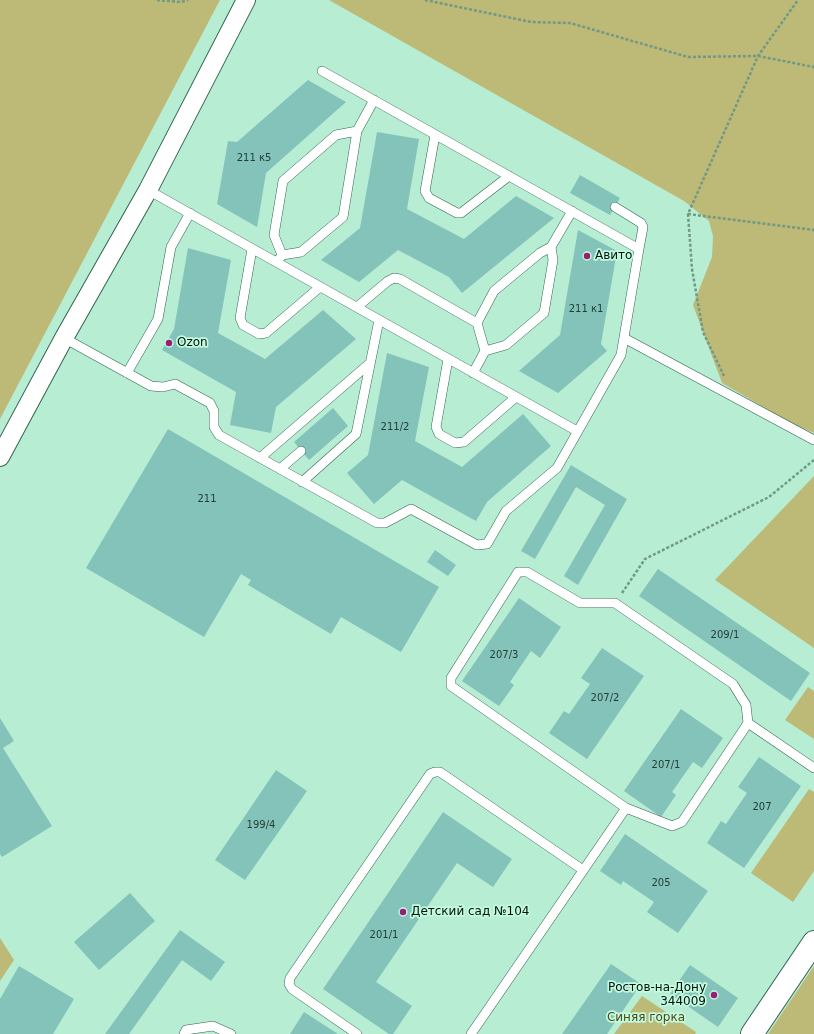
<!DOCTYPE html>
<html>
<head>
<meta charset="utf-8">
<style>
	body { margin:0 }
	canvas { display:block; background:#b6edd3 }
</style>
</head>
<body>
<canvas width="814" height="1034"></canvas>
<script>
const context = document.querySelector('canvas').getContext('2d');
context.lineJoin = 'round';
function fillPath(path, color) { context.fillStyle = color; context.fill(path, 'evenodd'); }
const shape = rows => new Path2D(rows.map(r => 'M' + r).join(''));
function stroke(path, color, width, dash) { context.strokeStyle = color; context.lineWidth = width; context.lineCap = dash ? 'butt' : 'round'; context.setLineDash(dash || []); context.stroke(path); }
function label(font, color, halo, rows, align = 'center') {
  context.font = font + ' "DejaVu Sans",sans-serif'; context.lineWidth = 3.5; context.setLineDash([]); context.textBaseline = 'middle'; context.strokeStyle = halo; context.fillStyle = color; for (const [text, x, y, turn = 0] of rows) {
    context.save(); context.translate(x, y); context.rotate((+turn || 0) * Math.PI / 180); context.textAlign = isNaN(turn) ? turn : align; if (halo) context.strokeText(text, 0, 0); context.fillText(text, 0, 0); context.restore();
  }
}
fillPath(shape([
	[0,0,220,0,0,419],
	[329,0,814,0,814,433,791,423,722,383,693,305,712,257,713,236,709,221,684,201],
	[814,476,814,648,715,580],
	[808,687,814,691,814,739,785,720],
	[809,789,814,792,814,871,793,902,751,873],
	[0,938,14,960,0,981],
	[814,966,814,1034,768,1034],
	[642,996,696,1032,695,1034,614,1034]
]), '#bdb977');
fillPath(shape([
	[308,80,346,102,266,173,257,227,217,204,228,141,237,142],
	[377,132,419,139,407,209,464,239,516,196,554,218,462,293,449,277,398,250,359,282,321,260,360,228],
	[580,175,620,198,610,215,570,193],
	[578,230,617,251,601,344,607,351,558,393,519,371,560,335],
	[188,248,231,260,218,333,265,359,323,310,356,339,276,407,271,433,230,425,236,392,162,350,174,329],
	[387,353,429,367,415,441,462,467,523,414,551,446,487,502,476,521,402,480,374,504,347,473,368,455],
	[333,408,348,426,309,460,294,442],
	[168,429,439,587,401,652,341,617,331,634,248,585,251,580,241,574,204,637,86,568],
	[571,465,627,499,578,585,564,576,605,505,576,487,535,559,521,551],
	[435,550,456,565,448,576,427,562],
	[658,569,810,673,791,701,639,596],
	[519,598,561,627,540,658,531,651,510,682,514,685,499,706,462,681],
	[602,648,644,676,587,759,549,733,564,711,569,714,590,684,581,678],
	[681,709,723,738,702,768,693,762,672,792,676,795,661,817,624,791],
	[0,718,14,741,3,748,52,826,2,857,0,854],
	[759,757,801,786,744,868,707,843,721,821,726,824,747,793,738,787],
	[276,770,307,791,245,880,215,860],
	[443,812,512,859,493,887,457,863,376,982,412,1006,393,1034,389,1034,323,989],
	[625,834,708,891,678,933,647,912,654,902,623,881,621,885,600,871],
	[130,893,155,921,99,970,74,942],
	[180,930,225,962,211,981,182,960,129,1034,105,1034],
	[611,964,641,984,607,1034,562,1034],
	[690,965,738,998,718,1027,670,994],
	[19,966,74,999,53,1034,0,1034,0,999],
	[304,1012,338,1034,290,1034]
]), '#84c3ba');
const service = shape([
	[435,135,425,191,429,198,457,213,461,213,509,176],
	[148,190,577,431],
	[615,207,641,223,643,227,639,249],
	[252,249,240,318,243,325,259,334,266,333,320,287],
	[282,255,274,235,283,181,336,135,357,131],
	[277,262,282,255,301,252,343,217,357,131,374,100],
	[357,307,388,281,394,278,400,279,477,323,485,351,473,373],
	[477,323,494,291,540,253,551,247],
	[64,338,151,386,163,387,175,384,210,403,214,411,214,427,219,435,377,523,385,523,411,509,477,545,487,544,506,511,557,468,621,355,639,249,322,71],
	[624,338,814,440],
	[485,351,506,345,544,313,553,260,551,247,572,211],
	[448,359,436,427,439,434,455,443,464,442,516,397],
	[127,373,158,319,171,247,190,213],
	[260,458,370,363],
	[280,469,301,451],
	[302,482,356,434,379,320],
	[748,723,682,822,672,826,626,808,451,686,451,678,518,572,527,572,580,603,615,603,733,684,746,705,748,723,814,768],
	[184,1034,186,1030,213,1026,231,1034],
	[357,1034,292,989,289,984,290,978,430,774,435,772,440,772,583,870],
	[471,1034,626,808]
]);
const minor = shape([
	[0,457,64,338,148,190,246,0]
]);
const primary = shape([
	[752,1034,814,942]
]);
stroke(service, '#31644f', 10);
stroke(minor, '#31644f', 20);
stroke(primary, '#31644f', 24);
stroke(shape([
	[157,0,181,2,188,0],
	[425,0,531,22,570,23,688,57,758,56,814,67],
	[688,214,814,230],
	[724,376,703,332,692,269,688,214,758,56,798,0],
	[622,593,645,559,769,497,814,460]
]), '#719986', 2.5, [3, 2]);
stroke(service, '#fff', 9);
stroke(minor, '#fff', 18);
stroke(primary, '#fff', 22);
for (const [x, y, r, color] of [
	[587,256,4,"#9b1d73"],
	[169,343,4,"#9b1d73"],
	[403,912,4,"#9b1d73"],
	[714,995,4,"#9b1d73"]
]) { const dot = new Path2D(); dot.arc(x, y, r, 0, 2 * Math.PI); context.fillStyle = color; context.fill(dot); stroke(dot, '#c3fae0', 1.5); }
label('10px', '#223f37', null, [
	["211 к5",254,158],
	["211 к1",586,309],
	["211/2",395,427],
	["211",207,499],
	["209/1",725,635],
	["207/3",504,655],
	["207/2",605,698],
	["207/1",666,765],
	["207",762,807],
	["199/4",261,825],
	["205",661,883],
	["201/1",384,935]
]);
label('12px', '#01130b', '#c3fae0', [
	["Авито",595,256],
	["Ozon",177,343],
	["Детский сад №104",411,912],
	["Ростов-на-Дону",706,988,"right"],
	["344009",706,1002,"right"]
], 'left');
label('12px', '#4d4915', '#c3fae0', [
	["Синяя горка",646,1018]
]);
</script>
</body>
</html>
